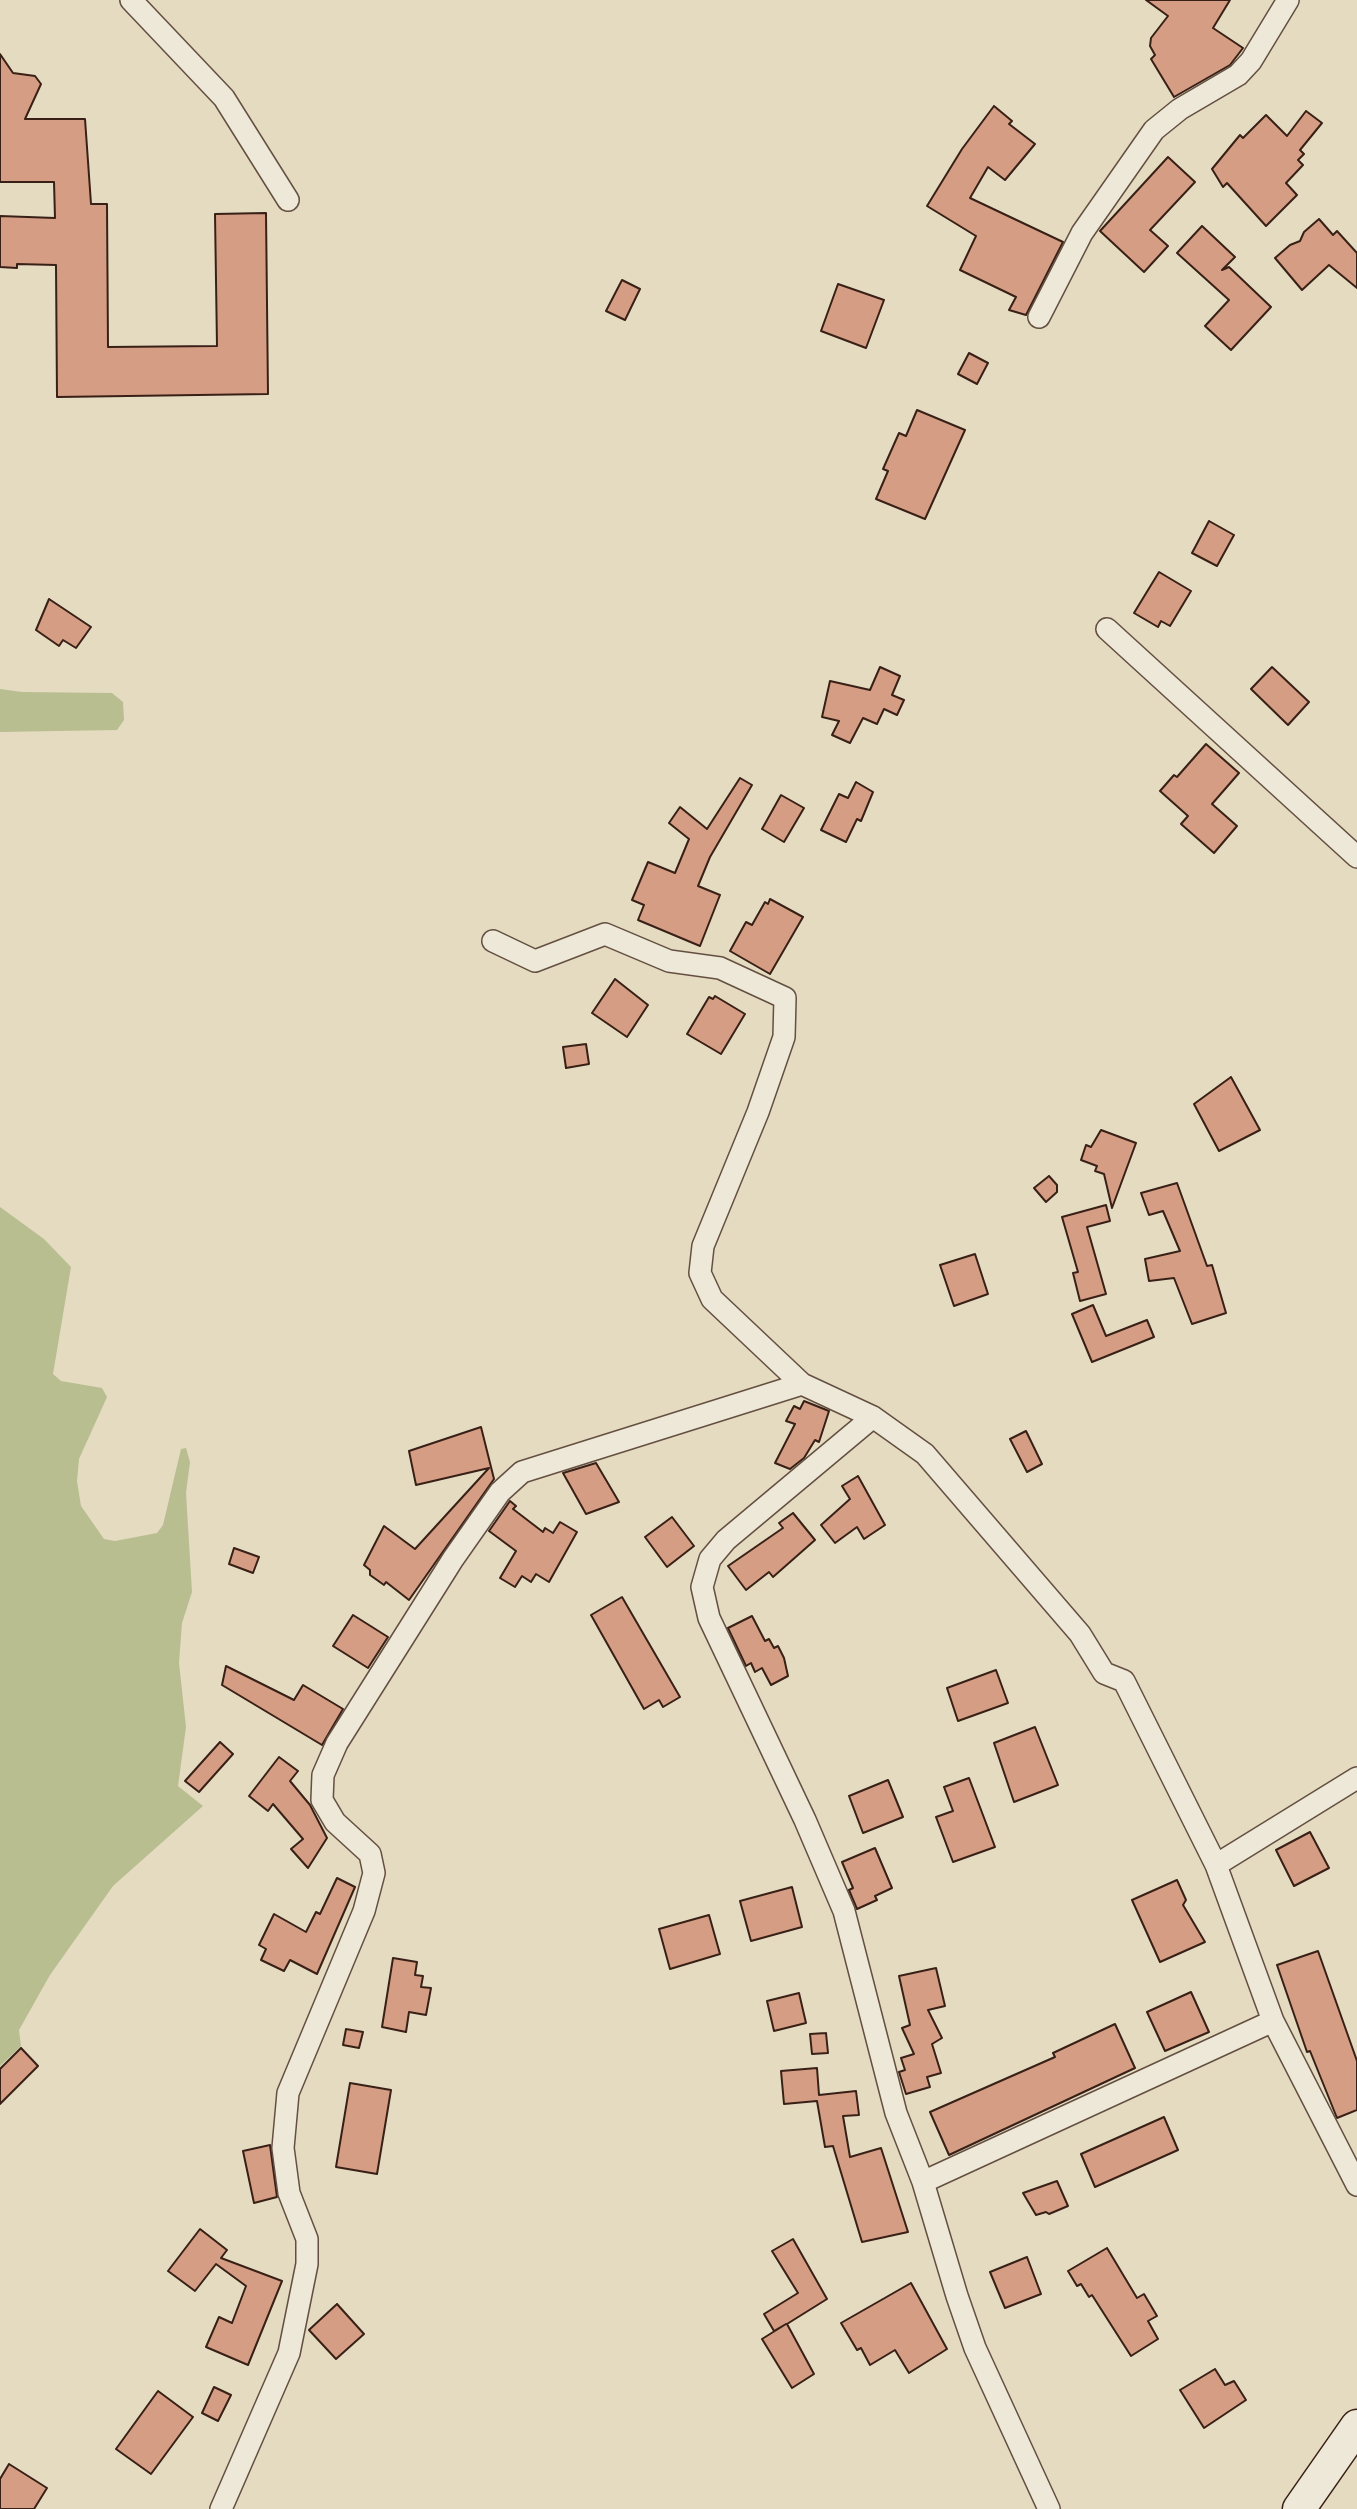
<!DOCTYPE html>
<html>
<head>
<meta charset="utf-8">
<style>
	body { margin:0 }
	canvas { display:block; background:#e4dbc1 }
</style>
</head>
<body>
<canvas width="1357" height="2509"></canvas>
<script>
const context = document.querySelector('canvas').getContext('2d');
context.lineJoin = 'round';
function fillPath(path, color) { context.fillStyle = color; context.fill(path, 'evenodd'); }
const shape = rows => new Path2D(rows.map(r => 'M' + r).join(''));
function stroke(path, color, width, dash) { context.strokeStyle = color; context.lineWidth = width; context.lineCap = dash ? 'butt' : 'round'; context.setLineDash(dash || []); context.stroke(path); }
fillPath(shape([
	[0,689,22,692,112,693,123,702,124,720,117,730,0,732],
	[0,1207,44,1239,71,1267,53,1374,61,1381,102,1388,107,1397,79,1459,77,1481,81,1506,104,1539,115,1541,157,1533,163,1525,181,1449,186,1448,190,1462,186,1493,192,1592,182,1623,179,1663,186,1727,178,1786,203,1806,113,1886,50,1975,19,2030,21,2046,0,2066]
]), '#b9be90');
const building = shape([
	[1146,0,1230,0,1213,28,1243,48,1230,65,1174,97,1151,59,1155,55,1150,46,1151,38,1168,16,1146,0],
	[0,54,13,73,35,76,41,84,25,119,85,119,91,204,107,204,108,347,217,346,215,214,266,213,268,394,57,397,56,265,17,264,17,268,0,267,0,216,55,218,54,182,0,182,0,54],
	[994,106,1012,121,1009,124,1035,144,1005,180,988,167,970,198,1063,242,1026,315,1009,310,1016,297,960,270,976,236,927,206,962,149,994,106],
	[1306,111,1322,123,1300,150,1304,154,1298,160,1303,165,1286,183,1297,195,1266,226,1227,183,1223,187,1212,169,1240,135,1243,138,1266,115,1287,136,1306,111],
	[1168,157,1195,182,1150,230,1168,246,1144,272,1100,231,1168,157],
	[1319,219,1333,235,1337,231,1357,253,1357,288,1329,265,1302,290,1275,258,1290,245,1300,241,1304,232,1319,219],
	[1202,226,1235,257,1222,270,1229,267,1271,307,1231,350,1205,326,1229,300,1177,253,1202,226],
	[622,280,640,289,625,320,606,311,622,280],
	[838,284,884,300,866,348,821,331,838,284],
	[969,353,988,363,977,384,958,374,969,353],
	[917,410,965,430,925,519,876,499,888,471,883,469,899,433,906,436,917,410],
	[1209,521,1234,535,1217,566,1192,553,1209,521],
	[1159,572,1191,591,1170,626,1161,621,1158,627,1134,613,1159,572],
	[49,599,91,627,76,648,63,640,59,646,36,630,49,599],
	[880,667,900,676,892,695,904,700,897,715,884,709,877,724,863,718,850,743,832,735,839,721,822,717,830,681,870,690,880,667],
	[1272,667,1309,702,1288,725,1251,689,1272,667],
	[1206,744,1239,773,1212,804,1237,826,1214,853,1181,824,1188,816,1160,791,1174,775,1177,777,1206,744],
	[740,778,752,785,710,857,698,886,720,895,700,946,638,920,644,905,632,900,648,862,675,873,689,839,669,823,680,807,707,829,740,778],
	[856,782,873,792,861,821,857,819,846,842,821,830,839,794,848,798,856,782],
	[781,795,804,808,784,842,762,829,781,795],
	[770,899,803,917,770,974,730,951,746,922,752,925,765,902,768,904,770,899],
	[615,979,648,1005,627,1037,592,1013,615,979],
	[715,996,745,1014,721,1054,687,1034,709,997,713,999,715,996],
	[586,1044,589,1064,566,1068,563,1047,586,1044],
	[1231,1077,1260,1130,1219,1151,1194,1104,1231,1077],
	[1101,1130,1136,1143,1112,1208,1104,1174,1095,1171,1097,1166,1081,1160,1086,1145,1091,1147,1101,1130],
	[1049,1176,1057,1185,1057,1192,1046,1202,1034,1188,1049,1176],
	[1177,1183,1207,1266,1212,1265,1226,1313,1192,1324,1174,1278,1149,1281,1145,1259,1180,1251,1163,1211,1149,1215,1141,1193,1177,1183],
	[1106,1205,1110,1221,1087,1227,1106,1294,1080,1301,1073,1273,1078,1272,1062,1217,1106,1205],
	[975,1254,988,1294,954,1306,940,1265,975,1254],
	[1093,1305,1106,1336,1147,1320,1154,1337,1092,1362,1072,1314,1093,1305],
	[804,1401,829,1411,819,1442,815,1440,804,1458,790,1469,775,1463,795,1424,786,1421,794,1406,800,1409,804,1401],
	[481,1427,494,1479,409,1600,386,1582,384,1585,370,1575,370,1570,364,1565,384,1526,415,1549,489,1468,416,1485,409,1451,481,1427],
	[1026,1431,1042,1464,1027,1472,1010,1439,1026,1431],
	[596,1463,619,1502,586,1514,563,1473,596,1463],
	[858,1476,885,1525,864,1539,857,1527,835,1543,821,1525,850,1499,842,1486,858,1476],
	[510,1501,516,1506,513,1509,543,1532,545,1528,553,1533,560,1522,577,1532,549,1582,536,1574,531,1582,522,1576,515,1587,500,1578,516,1551,489,1531,510,1501],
	[793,1513,815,1540,773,1577,769,1572,746,1590,728,1566,783,1528,779,1523,793,1513],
	[672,1517,694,1546,667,1567,645,1537,672,1517],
	[234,1548,259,1557,253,1573,229,1564,234,1548],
	[622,1597,680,1697,663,1707,659,1700,644,1709,591,1615,622,1597],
	[353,1615,388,1637,368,1668,333,1646,353,1615],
	[752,1616,765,1641,769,1639,774,1648,778,1646,784,1658,788,1676,771,1685,762,1668,755,1672,751,1663,746,1666,728,1628,752,1616],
	[226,1666,294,1700,303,1685,343,1709,322,1745,222,1685,226,1666],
	[996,1670,1008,1703,958,1721,947,1688,996,1670],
	[1035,1727,1058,1785,1014,1802,994,1743,1035,1727],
	[220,1742,233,1754,199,1792,185,1781,220,1742],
	[279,1757,298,1771,290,1781,310,1805,327,1838,308,1868,291,1849,303,1839,273,1804,268,1811,249,1796,279,1757],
	[969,1778,995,1847,953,1862,936,1817,953,1811,944,1787,969,1778],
	[888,1780,903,1817,863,1833,849,1796,888,1780],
	[1310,1832,1329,1868,1294,1886,1276,1850,1310,1832],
	[875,1848,892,1888,875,1896,877,1900,857,1909,849,1890,853,1888,842,1862,875,1848],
	[337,1878,355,1887,317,1974,290,1960,284,1971,261,1960,266,1949,259,1945,274,1914,306,1932,316,1912,320,1914,337,1878],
	[1177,1880,1186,1900,1183,1905,1205,1942,1160,1962,1132,1900,1177,1880],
	[792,1887,802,1927,751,1941,740,1901,792,1887],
	[709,1915,720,1954,670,1969,659,1929,709,1915],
	[1318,1951,1357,2061,1357,2110,1337,2118,1310,2051,1307,2052,1277,1965,1318,1951],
	[393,1958,417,1962,415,1975,423,1976,421,1987,431,1988,426,2015,409,2012,406,2032,382,2027,393,1958],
	[936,1968,945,2006,928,2010,942,2038,932,2044,941,2073,927,2077,930,2087,906,2094,899,2072,905,2070,901,2058,914,2054,902,2028,910,2025,899,1976,936,1968],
	[1191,1992,1209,2032,1165,2051,1147,2012,1191,1992],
	[799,1993,806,2023,774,2031,767,2001,799,1993],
	[1115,2024,1135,2068,949,2155,930,2112,1055,2057,1053,2053,1115,2024],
	[346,2029,363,2032,359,2048,343,2045,346,2029],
	[826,2033,828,2053,812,2054,810,2034,826,2033],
	[21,2048,38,2066,0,2104,0,2069,21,2048],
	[817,2068,819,2095,856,2091,859,2115,843,2116,850,2157,881,2148,908,2232,862,2242,833,2146,825,2147,817,2101,784,2104,781,2071,817,2068],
	[350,2083,391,2090,377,2174,336,2167,350,2083],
	[1164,2117,1178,2150,1095,2187,1081,2154,1164,2117],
	[270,2145,277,2197,254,2203,243,2151,270,2145],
	[1057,2181,1068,2206,1049,2214,1046,2212,1036,2215,1023,2193,1057,2181],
	[200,2229,227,2250,221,2258,282,2281,248,2365,206,2347,219,2317,232,2323,246,2286,216,2264,195,2291,168,2271,200,2229],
	[793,2239,827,2299,787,2324,814,2374,792,2388,762,2339,786,2324,774,2331,764,2314,798,2293,772,2251,793,2239],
	[1107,2248,1137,2298,1144,2294,1157,2316,1148,2321,1158,2339,1131,2356,1092,2295,1089,2297,1081,2284,1077,2286,1068,2271,1107,2248],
	[1027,2257,1041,2294,1005,2308,990,2272,1027,2257],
	[911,2283,947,2349,909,2373,895,2350,870,2365,861,2348,857,2350,841,2323,911,2283],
	[337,2304,364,2334,336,2359,309,2330,337,2304],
	[1215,2369,1225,2385,1234,2381,1246,2400,1204,2428,1180,2390,1215,2369],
	[214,2387,231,2395,218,2421,202,2413,214,2387],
	[158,2391,193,2417,151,2474,116,2449,158,2391],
	[9,2464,47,2488,34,2509,0,2509,0,2479,9,2464]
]);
fillPath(building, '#d59e84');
stroke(building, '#392016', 2);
const street = shape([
	[131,0,224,98,288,200],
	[1039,317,1082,233,1154,130,1180,109,1238,75,1251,61,1288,0],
	[1107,629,1357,857],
	[493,941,535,961,605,934,669,961,720,968,785,998,784,1037,758,1112,703,1246,700,1273,712,1299,802,1384],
	[873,1417,726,1540,710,1559,702,1587,709,1618,805,1820,844,1911,896,2113,923,2182,957,2296,975,2348,1049,2509],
	[1216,1865,1357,1778],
	[923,2182,1273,2021],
	[221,2509,289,2353,307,2264,307,2239,289,2193,283,2148,288,2093,364,1911,374,1873,370,1854,335,1822,322,1800,323,1775,337,1743,453,1559,500,1492,522,1472,802,1384,873,1417,925,1454,1080,1634,1104,1673,1124,1681,1216,1865,1273,2021,1357,2185]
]);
const secondary = shape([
	[1299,2509,1357,2426]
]);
stroke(street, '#644f41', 24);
stroke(secondary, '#392016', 35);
stroke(street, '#ede8d7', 21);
stroke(secondary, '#ede8d7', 32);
</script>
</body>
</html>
